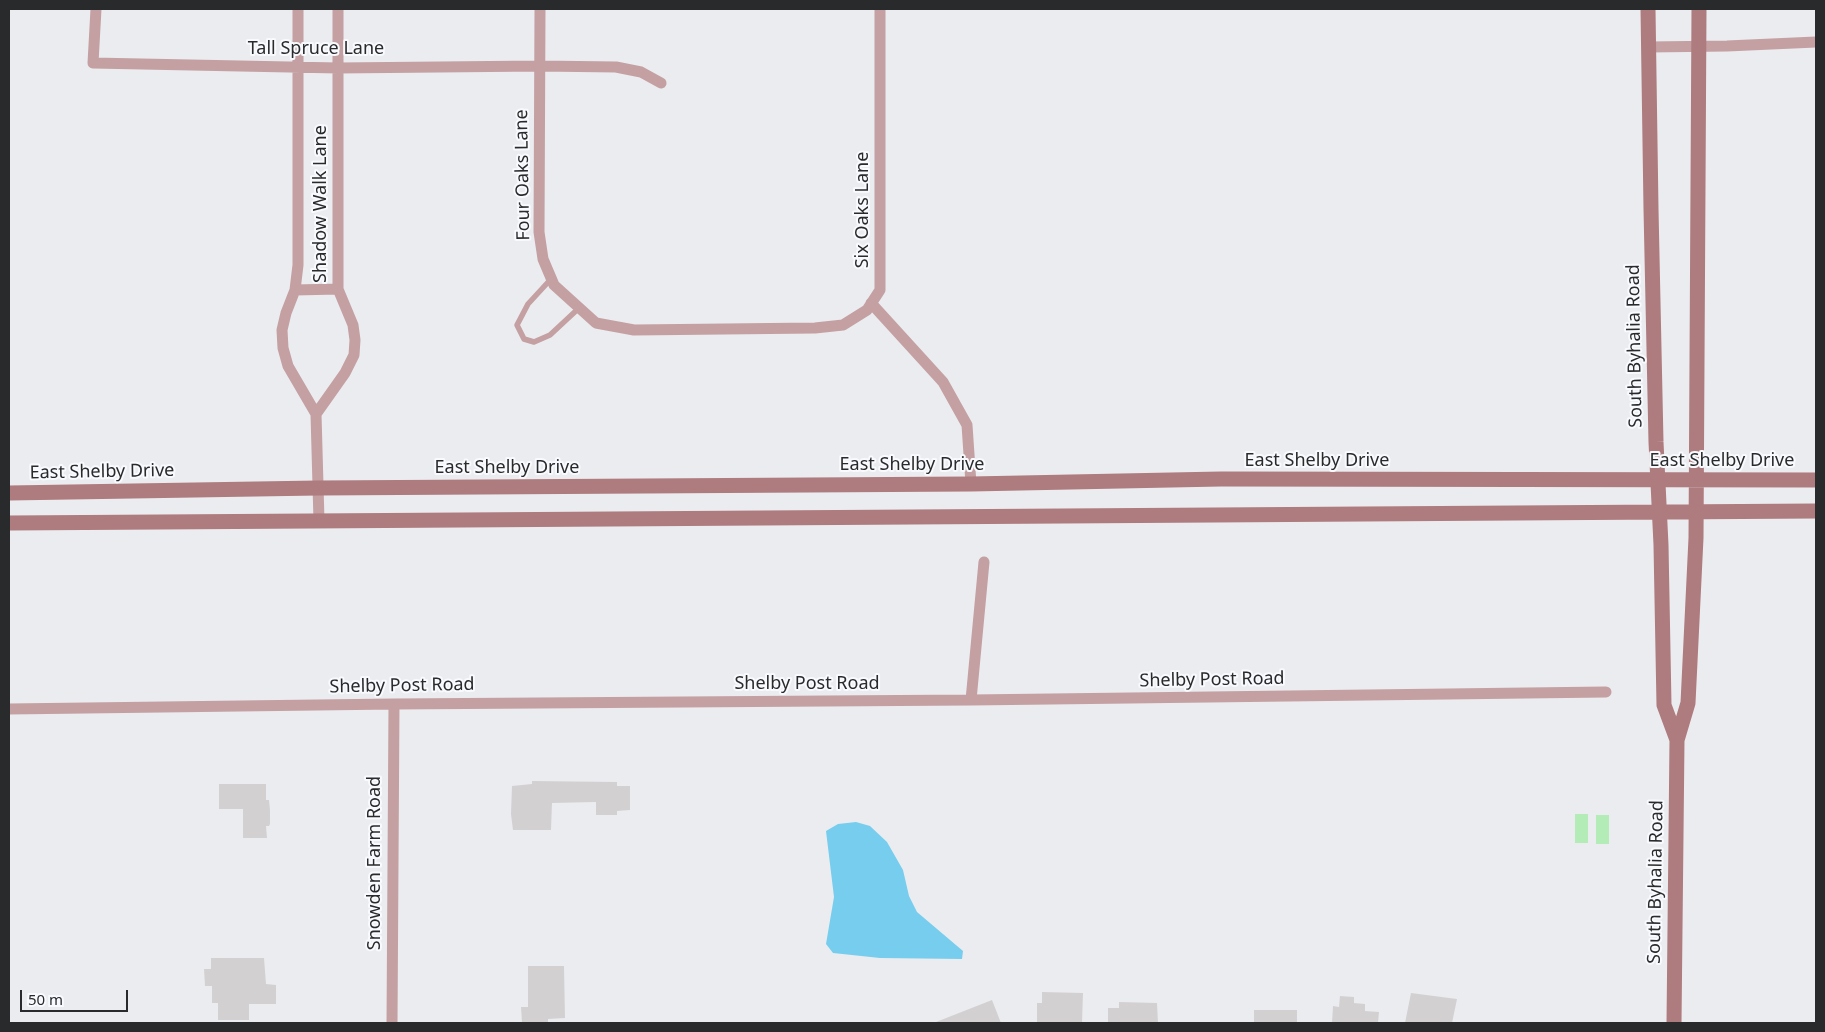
<!DOCTYPE html>
<html>
<head>
<meta charset="utf-8">
<style>
	body { margin:0 }
	#map { position:relative; width:1825px; height:1032px; overflow:hidden; background:#ebecf0; font-family:"Noto Sans",sans-serif }
	canvas { display:block }
	.frame { position:absolute; inset:0; border:10px solid #292a2b; pointer-events:none }
	.scale { position:absolute; left:20px; top:990px; width:108px; height:22px; box-sizing:border-box; border:2px solid #292a2b; border-top:0; padding-left:6px; font-size:15px; line-height:18px; white-space:nowrap; color:#292a2b; -webkit-text-stroke:4px #f8fafd; paint-order:stroke }
</style>
</head>
<body>
<div id="map">
<canvas width="1825" height="1032"></canvas>
<div class="frame"></div>
<div class="scale">50 m</div>
</div>
<script>
const context = document.querySelector('canvas').getContext('2d');
context.lineJoin = 'round';
function fillPath(path, color) { context.fillStyle = color; context.fill(path, 'evenodd'); }
const shape = rows => new Path2D(rows.map(r => 'M' + r).join(''));
function stroke(path, color, width, dash) { context.strokeStyle = color; context.lineWidth = width; context.lineCap = dash ? 'butt' : 'round'; context.setLineDash(dash || []); context.stroke(path); }
function label(font, color, halo, rows, align = 'center') {
  context.font = font + ' "Noto Sans",sans-serif'; context.lineWidth = 4; context.setLineDash([]); context.textBaseline = 'middle'; context.strokeStyle = halo; context.fillStyle = color; for (const [text, x, y, turn = 0] of rows) {
    context.save(); context.translate(x, y); context.rotate((+turn || 0) * Math.PI / 180); context.textAlign = isNaN(turn) ? turn : align; if (halo) context.strokeText(text, 0, 0); context.fillText(text, 0, 0); context.restore();
  }
}
fillPath(shape([
	[1575,814,1588,814,1588,843,1575,843],
	[1596,815,1609,815,1609,844,1596,844]
]), '#b3ecb7');
fillPath(shape([
	[856,822,870,826,887,842,903,870,909,896,917,912,963,951,962,959,880,958,833,953,826,944,834,897,826,831,838,824]
]), '#77cded');
fillPath(shape([
	[532,781,617,782,617,786,630,786,630,810,617,811,617,815,596,815,596,802,552,803,551,830,513,830,511,814,512,786,532,784],
	[219,784,266,784,266,800,269,800,270,810,270,824,269,826,266,826,267,838,243,838,243,809,219,809],
	[211,958,264,958,266,984,276,985,276,1004,249,1004,249,1020,218,1020,218,1003,212,1003,212,986,205,986,204,969,211,969],
	[528,966,564,966,565,1018,548,1019,548,1023,522,1023,521,1007,528,1007],
	[1042,992,1083,993,1082,1023,1037,1023,1037,1003,1042,1003],
	[1411,993,1457,999,1452,1023,1405,1023],
	[1340,996,1354,997,1354,1003,1365,1004,1365,1011,1379,1012,1378,1023,1332,1023,1333,1006,1339,1007],
	[992,1000,1001,1023,936,1023,936,1022],
	[1119,1002,1157,1003,1158,1023,1108,1023,1108,1008,1119,1008],
	[1254,1010,1297,1010,1297,1023,1254,1023]
]), '#d3d0d2');
stroke(shape([
	[551,279,528,304,517,325,524,339,534,342,550,335,579,308]
]), '#c4a0a2', 5.5);
stroke(shape([
	[96,9,93,63,338,68,540,66,616,67,641,72,661,83],
	[298,9,298,265,295,290,286,313,282,330,283,348,288,366,316,414,319,521],
	[540,9,539,232,543,259,554,285,596,323,634,330,815,328,843,325,867,310,880,290,880,9],
	[1649,47,1727,46,1816,42],
	[295,290,338,289],
	[871,303,943,382,967,425,971,484],
	[316,414,345,373,354,355,355,340,353,325,338,289,338,9],
	[971,700,984,562],
	[9,709,394,704,971,700,1606,692],
	[392,1023,394,704]
]), '#c4a0a2', 11);
stroke(shape([
	[1648,9,1651,209,1656,442,1661,545,1664,705,1677,740],
	[9,493,318,488,971,484,1221,479,1816,480],
	[9,523,1816,511],
	[1674,1023,1677,740,1688,703,1696,538,1699,9]
]), '#ae7b7e', 15);
label('18px', '#292a2b', '#f8fafd', [
	["Tall Spruce Lane",316,49],
	["Four Oaks Lane",523,175,-91],
	["Shadow Walk Lane",321,204,-90],
	["Six Oaks Lane",863,210,-90],
	["South Byhalia Road",1635,346,-91],
	["East Shelby Drive",1317,461],
	["East Shelby Drive",1722,461],
	["East Shelby Drive",912,465],
	["East Shelby Drive",507,468],
	["East Shelby Drive",102,472,-1],
	["Shelby Post Road",1212,680,-1],
	["Shelby Post Road",807,684],
	["Shelby Post Road",402,686,-1],
	["Snowden Farm Road",375,863,-90],
	["South Byhalia Road",1656,882,-89]
]);
</script>
</body>
</html>
